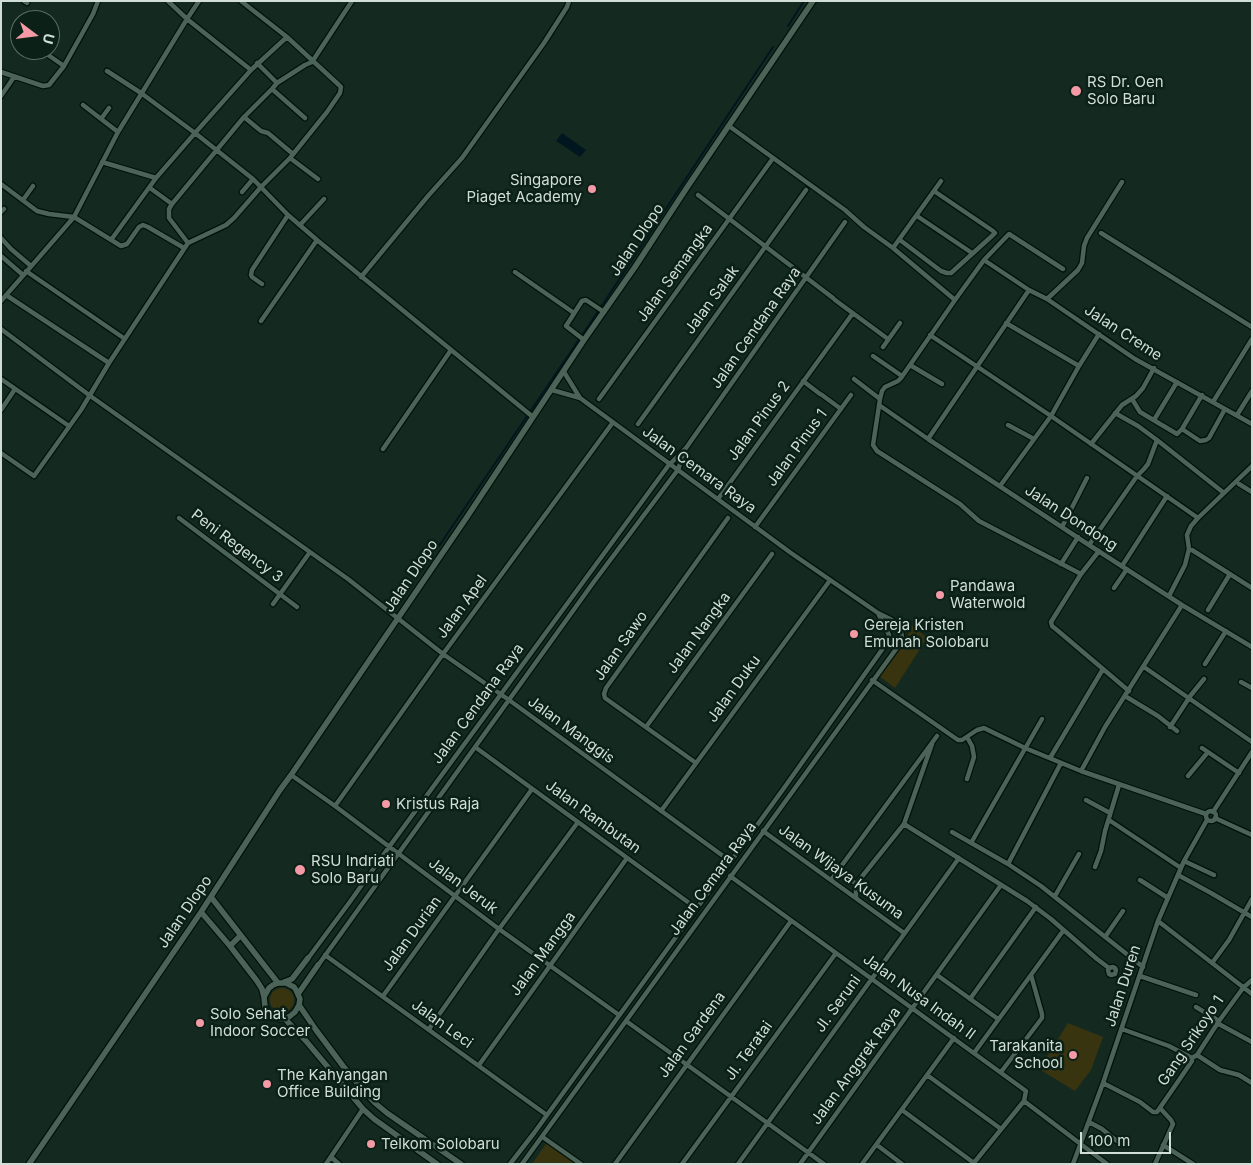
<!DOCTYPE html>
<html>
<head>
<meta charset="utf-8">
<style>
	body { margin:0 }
	#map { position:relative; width:1253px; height:1165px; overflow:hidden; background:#142a20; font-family:Inter,sans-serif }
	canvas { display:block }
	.frame { position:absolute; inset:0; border:2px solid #d1ded7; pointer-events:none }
	.north { position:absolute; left:10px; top:10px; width:50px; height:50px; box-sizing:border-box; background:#0b2017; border:1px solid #5a6c64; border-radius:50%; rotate:105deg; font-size:14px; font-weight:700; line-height:20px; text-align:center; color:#d1ded7 }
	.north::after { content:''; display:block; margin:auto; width:18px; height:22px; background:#f49aa6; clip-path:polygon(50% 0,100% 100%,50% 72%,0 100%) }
	.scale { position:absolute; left:1080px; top:1132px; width:91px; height:22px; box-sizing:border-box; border:2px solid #d1ded7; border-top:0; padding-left:6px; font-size:15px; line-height:18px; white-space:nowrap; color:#d1ded7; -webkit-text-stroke:4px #0b2017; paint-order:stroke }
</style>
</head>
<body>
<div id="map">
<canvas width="1253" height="1165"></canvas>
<div class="frame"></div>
<div class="north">U</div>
<div class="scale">100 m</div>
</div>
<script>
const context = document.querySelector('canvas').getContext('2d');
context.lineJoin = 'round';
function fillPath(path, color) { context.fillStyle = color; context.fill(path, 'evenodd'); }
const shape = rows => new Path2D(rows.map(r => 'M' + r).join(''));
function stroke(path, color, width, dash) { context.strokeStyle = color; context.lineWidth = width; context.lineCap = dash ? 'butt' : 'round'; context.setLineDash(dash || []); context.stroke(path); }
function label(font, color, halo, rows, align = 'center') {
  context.font = font + ' Inter,sans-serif'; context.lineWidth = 5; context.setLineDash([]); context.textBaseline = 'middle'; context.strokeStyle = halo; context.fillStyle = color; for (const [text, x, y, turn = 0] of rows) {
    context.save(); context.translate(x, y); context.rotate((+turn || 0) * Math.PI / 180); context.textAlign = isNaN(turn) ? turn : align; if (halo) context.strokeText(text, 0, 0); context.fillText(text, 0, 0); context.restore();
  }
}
fillPath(shape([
	[904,619,927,638,895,688,879,676,907,638,909,631,907,623],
	'270 1000a12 12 0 1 1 24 0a12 12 0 1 1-24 0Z',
	[1068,1023,1103,1037,1091,1070,1075,1091,1039,1069],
	[548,1141,579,1164,532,1164]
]), '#383410');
fillPath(shape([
	[562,133,586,150,580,157,556,141]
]), '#00171f');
stroke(shape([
	[788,26,804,1],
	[439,546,595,316,773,47]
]), '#00171f', 2);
const minor = shape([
	[24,1,27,3],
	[168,1,187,19,251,70],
	[15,32,20,35],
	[41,50,64,66],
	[257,63,277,83],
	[107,71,141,93,195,133,253,179,288,215,317,240,533,417],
	[1,72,43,86,49,85,64,66,93,14,98,1],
	[272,89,305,118],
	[1,96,14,77],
	[83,105,118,132],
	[244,117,261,131,268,133,293,154],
	[101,119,109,108],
	[729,126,845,210,864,227,893,248,955,300],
	[290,158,318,179],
	[102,162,156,178],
	[1,184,37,211,49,214,74,217,121,246,127,244,139,227,143,225,148,227,184,248],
	[150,188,172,204],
	[242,192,253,179],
	[698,195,833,298],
	[23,200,33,186],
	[1,212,4,209],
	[917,216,972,253],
	[300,225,324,199],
	[1101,233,1252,327],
	[1,238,11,249,31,266],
	[111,240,156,178,195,133,251,70,287,37],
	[900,240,941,271,947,273,951,273,993,235,995,233,993,231,934,191],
	[188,243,169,218,169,209,172,204,244,117,272,89,277,83,305,65,312,62,352,1],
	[893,248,941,181],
	[1,256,23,275],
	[984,260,1029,290,1047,299,1135,359,1252,424],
	[1063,269,1009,234,984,260,955,300,901,378,898,381,885,387,882,391,880,399,873,445,877,451,960,504,979,521,1081,574],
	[26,271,125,339],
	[515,272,574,313],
	[361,277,428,196,462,158,544,43,567,7,569,1],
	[262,284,252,277,251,275,252,270,288,215],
	[6,295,109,363],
	[1047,299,1078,270,1082,263,1084,246,1087,238,1122,182],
	[835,300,888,339],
	[1,301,74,217,118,132,187,19,199,1],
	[261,321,317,240],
	[1,329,89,395,348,579,443,654,509,700,730,861],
	[930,335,1051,416,1198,518],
	[584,340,566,326,582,301,586,300,604,312],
	[883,347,900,323],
	[873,356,902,376],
	[910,365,942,384],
	[1079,366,1099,334],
	[1,379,69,426],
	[854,379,880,399],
	[803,381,820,394],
	[552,390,580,398],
	[822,395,841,409],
	[599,399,771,161],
	[1132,399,1140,412,1177,434,1182,429,1202,395],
	[1213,402,1252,339],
	[879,405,928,439,1089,545,1182,605,1252,647],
	[1,410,15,389],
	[1115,413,1138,426,1157,440,1224,493],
	[1237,415,1252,391],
	[1154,420,1177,382],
	[638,424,806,190],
	[1008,425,1034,439],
	[1182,429,1200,441,1206,440,1209,438,1225,409],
	[928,439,1029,290],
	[1091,444,1122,405,1136,396,1143,388,1154,368],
	[383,449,451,350],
	[1,453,34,476,81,410,109,363,188,243,226,225,234,218,261,187,290,158,327,112,340,93,341,87,339,85,287,37,241,1],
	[670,464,686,448,845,222],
	[678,470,685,449],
	[1239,484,1252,492],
	[1000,486,1051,416,1079,366,1006,323],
	[718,499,853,313],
	[179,518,297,607],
	[755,527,851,395],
	[1062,527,1087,478],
	[1089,545,1137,476,1144,469,1148,464,1157,440],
	[1192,550,1252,588],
	[1099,551,1081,574,1051,622,1052,626,1057,630,1129,691],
	[1061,564,1078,537],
	[1122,566,1167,496],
	[1114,588,1127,569],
	[1169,596,1185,565,1189,549,1187,535,1191,526,1198,518,1252,466],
	[273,604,310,552],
	[1208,610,1230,574],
	[1205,664,1226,631],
	[1144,667,1252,742],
	[872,680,958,740,962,740,977,730,984,728,1025,748,1081,771,1206,814],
	[1241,682,1252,688],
	[1125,696,1158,716,1177,731],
	[646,727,772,554],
	[1170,727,1191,695,1204,679],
	[967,737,972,746,974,757,967,779],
	[932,744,904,824,1027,901,1051,919,1097,959,1109,968,1113,967,1115,968,1116,970,1115,974,1111,975,1109,974,1108,970,1109,968],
	[475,747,696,908],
	[1202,748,1239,773],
	[1050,758,1103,669],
	[696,763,605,698,604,694,606,688,728,518],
	[1081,771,1105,727,1182,605],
	[1188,776,1208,752],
	[294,777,335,806,499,929,619,1015],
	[1086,800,1110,813],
	[335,806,443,654,611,425],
	[661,811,828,583],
	'1206 816a5 5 0 1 1 10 0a5 5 0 1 1-10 0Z',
	[1213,812,1252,752],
	[1215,818,1252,835],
	[1109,820,1181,868],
	[763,831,904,933],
	[952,832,1008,864,1041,886,1143,967],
	[971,843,1042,719],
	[1184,861,1214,875],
	[1008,864,1061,763],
	[1095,867,1101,851,1105,831,1119,785],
	[838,870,856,884,856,898],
	[1178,875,1211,893,1252,917],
	[730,876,1026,1091,1024,1101,973,1164],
	[831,880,937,736],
	[1140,880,1168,898],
	[856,884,904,824],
	[1055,896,1079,854],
	[1158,921,1252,994],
	[1105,937,1123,911],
	[325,955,544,1113],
	[309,957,349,903,389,847,668,466],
	[1212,963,1229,940,1252,899],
	[319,964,593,583,677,471],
	[937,975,998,1019],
	[1140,976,1196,995],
	[383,996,532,789],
	[970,999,1036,907],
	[1196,1007,1219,1021],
	[626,1021,686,1064,824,1164],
	[1217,1023,1252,1042],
	[429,1029,499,929,578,822],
	[1122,1029,1169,1046,1192,1058],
	[974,1053,1063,931],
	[1197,1055,1220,1070,1239,1075,1252,1083],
	[479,1065,627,858],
	[1001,1072,1042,1018,1042,1014,1031,975],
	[927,1075,1001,1129],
	[1103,1083,1140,1102,1153,1112,1157,1112,1177,1083,1192,1061,1192,1058,1197,1055,1219,1021,1243,988,1252,980],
	[1024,1101,1107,1164],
	[902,1110,974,1163],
	[1089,1122,1102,1129,1117,1141],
	[544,1138,581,1164],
	[877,1145,902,1164],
	[1163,1145,1193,1164],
	[331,1157,339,1164],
	[326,1164,363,1109],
	[510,1164,534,1133,784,788,886,644,889,635,878,613],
	[522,1164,899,645,902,637,901,632,899,627,892,620,878,613,791,553,580,398,564,372],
	[615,1164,791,921],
	[682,1164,836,953],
	[738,1164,959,858],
	[800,1164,1001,885],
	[862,1164,954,1038],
	[1073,1164,1103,1083,1158,921,1184,861,1207,820],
	[1155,1164,1173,1124,1171,1120,1160,1108]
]);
const tertiary = shape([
	[211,897,278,983],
	[201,912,230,946,257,981,262,989,264,997,265,1007,270,1014,280,1019,289,1017,295,1012,299,1005,300,999,296,990,294,987,286,983,278,983,273,985,269,988,264,997],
	[230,946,240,936],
	[284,982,292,979,308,958],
	[298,994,318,965],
	[299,1005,316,1030,343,1066,362,1089,375,1103,387,1113,461,1164],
	[285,1019,306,1041,363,1109,374,1119,437,1164],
	[29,1164,201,912,280,790,291,775,467,517,584,340,635,267,686,189,813,1]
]);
stroke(minor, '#01120a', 7);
stroke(tertiary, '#01120a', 8);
stroke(minor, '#4c6358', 4.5);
stroke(tertiary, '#4c6358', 5.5);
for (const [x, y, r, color] of [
	[1076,91,6,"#f49aa6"],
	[592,189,5,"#f49aa6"],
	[940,595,5,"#f49aa6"],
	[854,634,5,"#f49aa6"],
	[386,804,5,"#f49aa6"],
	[300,870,6,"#f49aa6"],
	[200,1023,5,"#f49aa6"],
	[1073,1055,5,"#f49aa6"],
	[267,1084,5,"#f49aa6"],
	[371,1144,5,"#f49aa6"]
]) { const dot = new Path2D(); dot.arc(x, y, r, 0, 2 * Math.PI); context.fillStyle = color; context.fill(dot); stroke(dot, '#0b2017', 2); }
label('15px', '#d1ded7', '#0b2017', [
	["RS Dr. Oen",1087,82],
	["Solo Baru",1087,99],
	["Singapore",582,180,"right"],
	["Piaget Academy",582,197,"right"],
	["Pandawa",950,586],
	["Waterwold",950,603],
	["Gereja Kristen",864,625],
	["Emunah Solobaru",864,642],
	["Kristus Raja",396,804],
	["RSU Indriati",311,861],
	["Solo Baru",311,878],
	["Solo Sehat",210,1014],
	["Indoor Soccer",210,1031],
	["Tarakanita",1063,1046,"right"],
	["School",1063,1063,"right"],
	["The Kahyangan",277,1075],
	["Office Building",277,1092],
	["Telkom Solobaru",381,1144]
], 'left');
label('15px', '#d1ded7', '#0b2017', [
	["Jalan Dlopo",637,240,-56],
	["Jalan Semangka",675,273,-54],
	["Jalan Salak",712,300,-54],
	["Jalan Cendana Raya",756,328,-55],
	["Jalan Creme",1123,333,33],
	["Jalan Pinus 2",759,421,-54],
	["Jalan Pinus 1",797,448,-54],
	["Jalan Cemara Raya",699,470,36],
	["Jalan Dondong",1071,518,33],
	["Peni Regency 3",237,546,37],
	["Jalan Dlopo",411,576,-56],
	["Jalan Apel",462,607,-54],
	["Jalan Nangka",699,633,-54],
	["Jalan Sawo",621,646,-55],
	["Jalan Duku",734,689,-54],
	["Jalan Cendana Raya",478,704,-54],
	["Jalan Manggis",571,730,36],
	["Jalan Rambutan",593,817,36],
	["Jalan Wijaya Kusuma",841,872,36],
	["Jalan Cemara Raya",713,879,-54],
	["Jalan Jeruk",463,886,37],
	["Jalan Dlopo",185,912,-56],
	["Jalan Durian",412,934,-54],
	["Jalan Mangga",543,954,-54],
	["Jalan Duren",1123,986,-72],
	["Jalan Nusa Indah II",919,997,36],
	["Jl. Seruni",838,1004,-54],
	["Jalan Leci",442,1024,36],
	["Jalan Gardena",692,1035,-54],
	["Gang Srikoyo 1",1191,1041,-56],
	["Jl. Teratai",749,1051,-54],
	["Jalan Anggrek Raya",856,1066,-54]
]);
</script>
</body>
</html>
